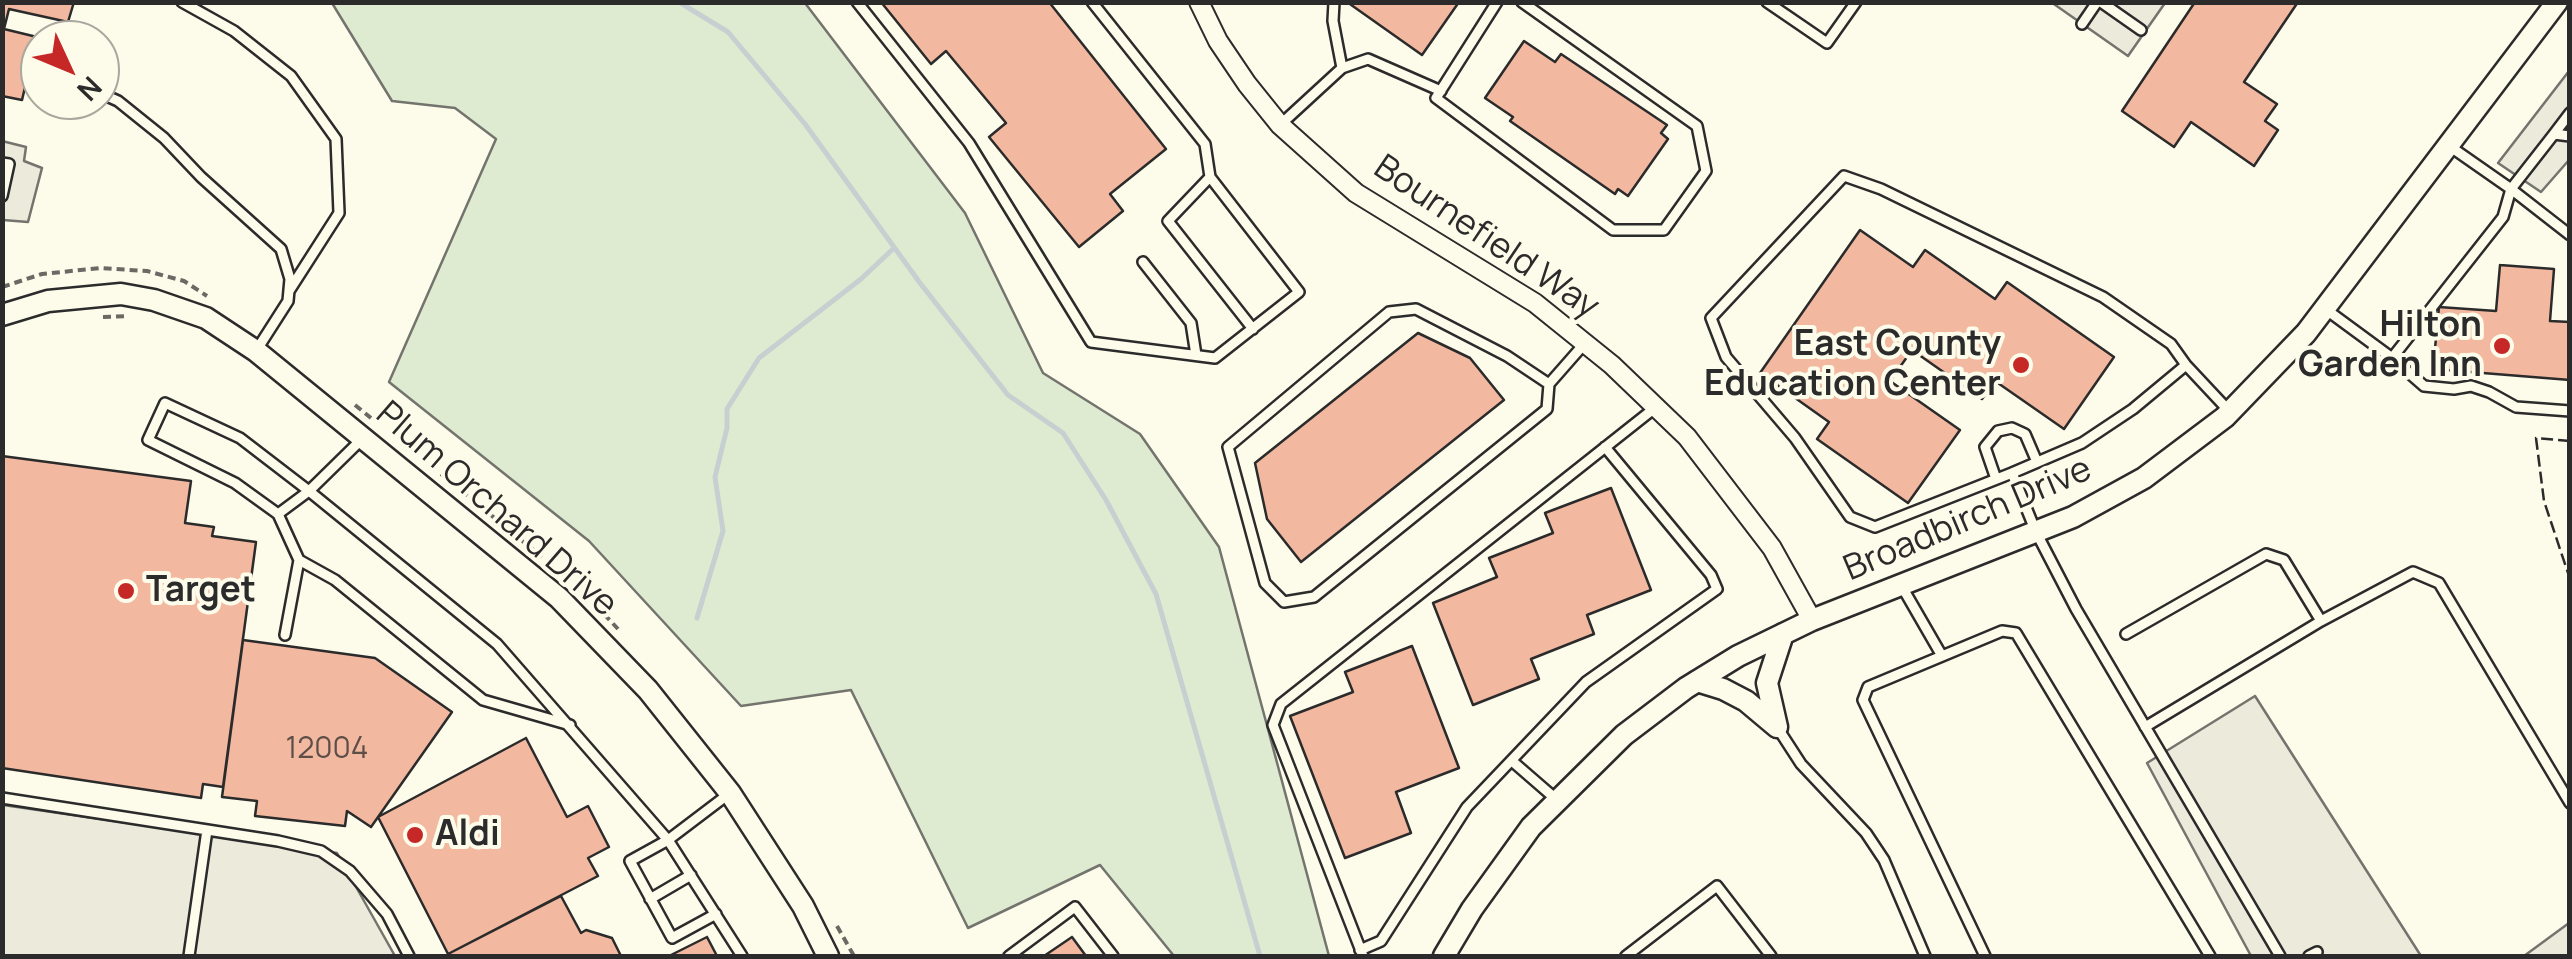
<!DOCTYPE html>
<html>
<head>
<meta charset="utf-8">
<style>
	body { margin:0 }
	#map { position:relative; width:2572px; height:959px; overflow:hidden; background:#fdfbea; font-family:Manrope,sans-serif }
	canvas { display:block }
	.frame { position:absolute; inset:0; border:5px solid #2b2b2b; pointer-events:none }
	.north { position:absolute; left:20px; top:20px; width:100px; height:100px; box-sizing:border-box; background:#fdfbea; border:2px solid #a9a89e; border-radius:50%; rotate:134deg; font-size:28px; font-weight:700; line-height:40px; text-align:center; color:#2b2b2b }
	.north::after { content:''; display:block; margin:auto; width:35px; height:45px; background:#c62828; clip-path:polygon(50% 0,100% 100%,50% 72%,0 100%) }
</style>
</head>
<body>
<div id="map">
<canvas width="2572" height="959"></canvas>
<div class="frame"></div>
<div class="north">N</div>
</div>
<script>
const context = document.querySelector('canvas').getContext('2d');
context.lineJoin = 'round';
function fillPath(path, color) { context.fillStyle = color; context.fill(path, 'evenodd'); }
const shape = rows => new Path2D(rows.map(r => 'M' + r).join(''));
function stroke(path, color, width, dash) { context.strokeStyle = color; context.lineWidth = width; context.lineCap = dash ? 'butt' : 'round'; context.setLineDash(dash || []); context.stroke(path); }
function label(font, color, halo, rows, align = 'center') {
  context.font = font + ' Manrope,sans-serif'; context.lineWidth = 8; context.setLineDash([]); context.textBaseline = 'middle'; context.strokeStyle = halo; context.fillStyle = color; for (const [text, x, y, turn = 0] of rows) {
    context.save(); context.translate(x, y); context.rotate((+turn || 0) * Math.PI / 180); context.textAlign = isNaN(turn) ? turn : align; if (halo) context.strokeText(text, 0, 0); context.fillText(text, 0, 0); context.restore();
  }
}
const green = shape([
	[332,3,805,3,965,213,1043,373,1140,434,1219,547,1329,956,1174,956,1100,865,968,928,851,690,741,706,589,541,389,382,496,139,455,108,392,101,332,3]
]);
fillPath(green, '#deebd1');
stroke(green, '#74746e', 2.5);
const parking = shape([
	[2051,2,2165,3,2128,56,2051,2],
	[2569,71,2569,160,2541,192,2498,163,2569,71],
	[2,141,26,147,24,161,42,168,28,222,3,220,2,141],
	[2255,696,2421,956,2251,956,2147,763,2255,696],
	[3,805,337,853,395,956,3,956,3,805],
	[2569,923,2569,956,2524,956,2569,923]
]);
fillPath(parking, '#eceadb');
stroke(parking, '#74746e', 2.5);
stroke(shape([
	[679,2,728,32,805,124,920,283,1008,395,1063,433,1106,500,1156,594,1260,956],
	[697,618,723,531,715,477,727,428,727,409,759,358,861,279,894,248]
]), '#c7d0d0', 5);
const building = shape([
	[2,2,74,2,68,22,9,9,4,29,37,37,22,100,2,96,2,2],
	[881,2,1049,2,1166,149,1110,194,1123,211,1079,247,989,137,1006,123,946,51,931,64,881,2],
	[1347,2,1459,2,1422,55,1347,2],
	[2195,2,2298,2,2244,82,2277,104,2265,121,2278,130,2254,166,2191,122,2174,147,2122,111,2195,2],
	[1524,41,1555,62,1561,54,1667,125,1661,133,1668,139,1628,196,1618,189,1615,194,1510,121,1513,117,1485,98,1524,41],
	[1860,230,1913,267,1925,250,1995,299,2007,282,2114,357,2064,429,1995,381,1982,399,1912,350,1890,381,1960,430,1908,503,1817,439,1829,422,1760,373,1860,230],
	[2500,265,2554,269,2550,321,2570,322,2570,380,2433,369,2439,307,2496,311,2500,265],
	[1418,333,1470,358,1504,400,1301,562,1267,519,1255,463,1418,333],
	[2,456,191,481,185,523,214,527,212,536,256,542,223,787,203,784,201,798,2,768,2,456],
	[1611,488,1651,590,1587,615,1594,634,1531,659,1539,679,1473,705,1433,603,1497,577,1489,558,1553,533,1545,513,1611,488],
	[243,640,375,658,452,712,371,827,347,811,345,826,255,816,257,801,222,797,243,640],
	[1412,646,1459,768,1396,792,1411,833,1345,858,1290,716,1353,692,1345,672,1412,646],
	[526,738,567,817,588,806,609,847,588,858,598,876,448,954,378,817,526,738],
	[561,896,581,933,586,930,612,938,621,956,450,956,448,954,561,896],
	[707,937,717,956,669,956,707,937],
	[1072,937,1086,956,1044,956,1072,937]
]);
fillPath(building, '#f2b8a0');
stroke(building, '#2b2b2b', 2.5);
const service = shape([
	[182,2,234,31,291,76,336,139,339,213,289,291],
	[857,2,969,143,1091,342,1215,358,1299,292,1210,177,1205,144,1092,2],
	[1497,2,1436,98,1613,230,1664,230,1706,171,1697,126,1522,2],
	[1767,2,1827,43,1856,2],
	[2101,2,2141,30],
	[2082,24,2097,2],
	[1342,68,1368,59,1441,91],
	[100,93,118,101,164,138,201,177,281,249,290,279,288,301,256,351],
	[1280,125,1342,68,1333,21,1334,2],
	[2554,134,2570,113],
	[2448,145,2511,189,2554,134,2570,136],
	[2,163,9,164,2,196],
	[1210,177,1168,221,1253,329],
	[1143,262,1191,323,1196,355],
	[2324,308,2392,358,2503,217,2511,189,2570,235],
	[2392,358,2424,386,2454,389,2471,386,2489,392,2516,407,2570,411],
	[1549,384,1507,356,1416,309,1389,312,1228,447,1265,583,1284,602,1314,597,1547,409,1549,384,1585,343],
	[2230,412,2186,365,2133,409,2082,443,2012,473,2036,532,2076,609,2280,956],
	[361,440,309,491,278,514,235,483,148,440,165,403,240,438,309,491,497,644,668,840,630,861,672,938,716,914],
	[2012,473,1875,527,1850,517,1795,438,1726,357,1711,318,1844,176,1881,189,2103,297,2171,344,2186,365],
	[1996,479,1985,447,1998,431,2012,428,2025,434,2037,462],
	[278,514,299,560,285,635],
	[299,560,335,580,483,700,570,725],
	[1901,585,1942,656],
	[2126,634,2266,554,2284,560,2321,621,2413,572,2439,583,2570,803],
	[1777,727,1801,764,1866,833,1884,860,1925,956],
	[2145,727,2321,621],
	[1512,761,1557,800],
	[730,793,668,840,742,956],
	[2,798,278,841,321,851,350,871,387,914,409,956],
	[650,899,691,875],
	[1360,950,1381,941,1467,807,1586,682,1717,589,1711,575,1605,447],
	[189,956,207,830],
	[1009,956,1075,907,1113,956],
	[1363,956,1273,725,1281,704,1656,407],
	[1626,956,1717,886,1771,956],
	[1985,956,1863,700,1868,687,2002,631,2016,633,2210,956],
	[2309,956,2317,952]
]);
const minor = shape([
	[1199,2,1218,41,1247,84,1280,125,1356,193,1535,303,1612,365,1687,437,1772,548,1812,620]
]);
const tertiary = shape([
	[2,315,48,301,121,294,154,300,206,318,256,351,559,598,648,690,730,793,803,906,828,956],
	[1697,681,1723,689,1746,701,1777,727],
	[1777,727,1767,683,1783,634],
	[1444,956,1472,909,1531,827,1624,735,1686,688,1738,656,1812,620,2073,517,2144,478,2225,417,2306,333,2557,2]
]);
stroke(service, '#2b2b2b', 14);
stroke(minor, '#2b2b2b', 22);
stroke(tertiary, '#2b2b2b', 25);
stroke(shape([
	[2,287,42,274,100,268,147,271,184,281,207,296],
	[103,317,129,316],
	[355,405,371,418],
	[441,474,542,557],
	[604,614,618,629],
	[837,926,854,956]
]), '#6a6964', 4, [8, 5]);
stroke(service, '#fdfbea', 9);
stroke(minor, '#fdfbea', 18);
stroke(tertiary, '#fdfbea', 20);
stroke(shape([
	[2570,441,2536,438,2544,501,2570,579]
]), '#2b2b2b', 2.5, [12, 5]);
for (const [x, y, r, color] of [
	[2502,346,10,"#c62828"],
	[2021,365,10,"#c62828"],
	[126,591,10,"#c62828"],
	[415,835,10,"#c62828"]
]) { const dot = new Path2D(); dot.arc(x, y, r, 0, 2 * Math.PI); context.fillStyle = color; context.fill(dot); stroke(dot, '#fdfbea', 4); }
label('30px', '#5d4e48', null, [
	["12004",327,750]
]);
label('35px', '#2b2b2b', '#fdfbea', [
	["Bournefield Way",1486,238,34],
	["Plum Orchard Drive",496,510,41],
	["Broadbirch Drive",1968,520,-23]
]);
label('bold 35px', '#2b2b2b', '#fdfbea', [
	["Hilton",2482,326],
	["Garden Inn",2482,366],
	["East County",2001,345],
	["Education Center",2001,385],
	["Target",146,591,"left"],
	["Aldi",435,835,"left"]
], 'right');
</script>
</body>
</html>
